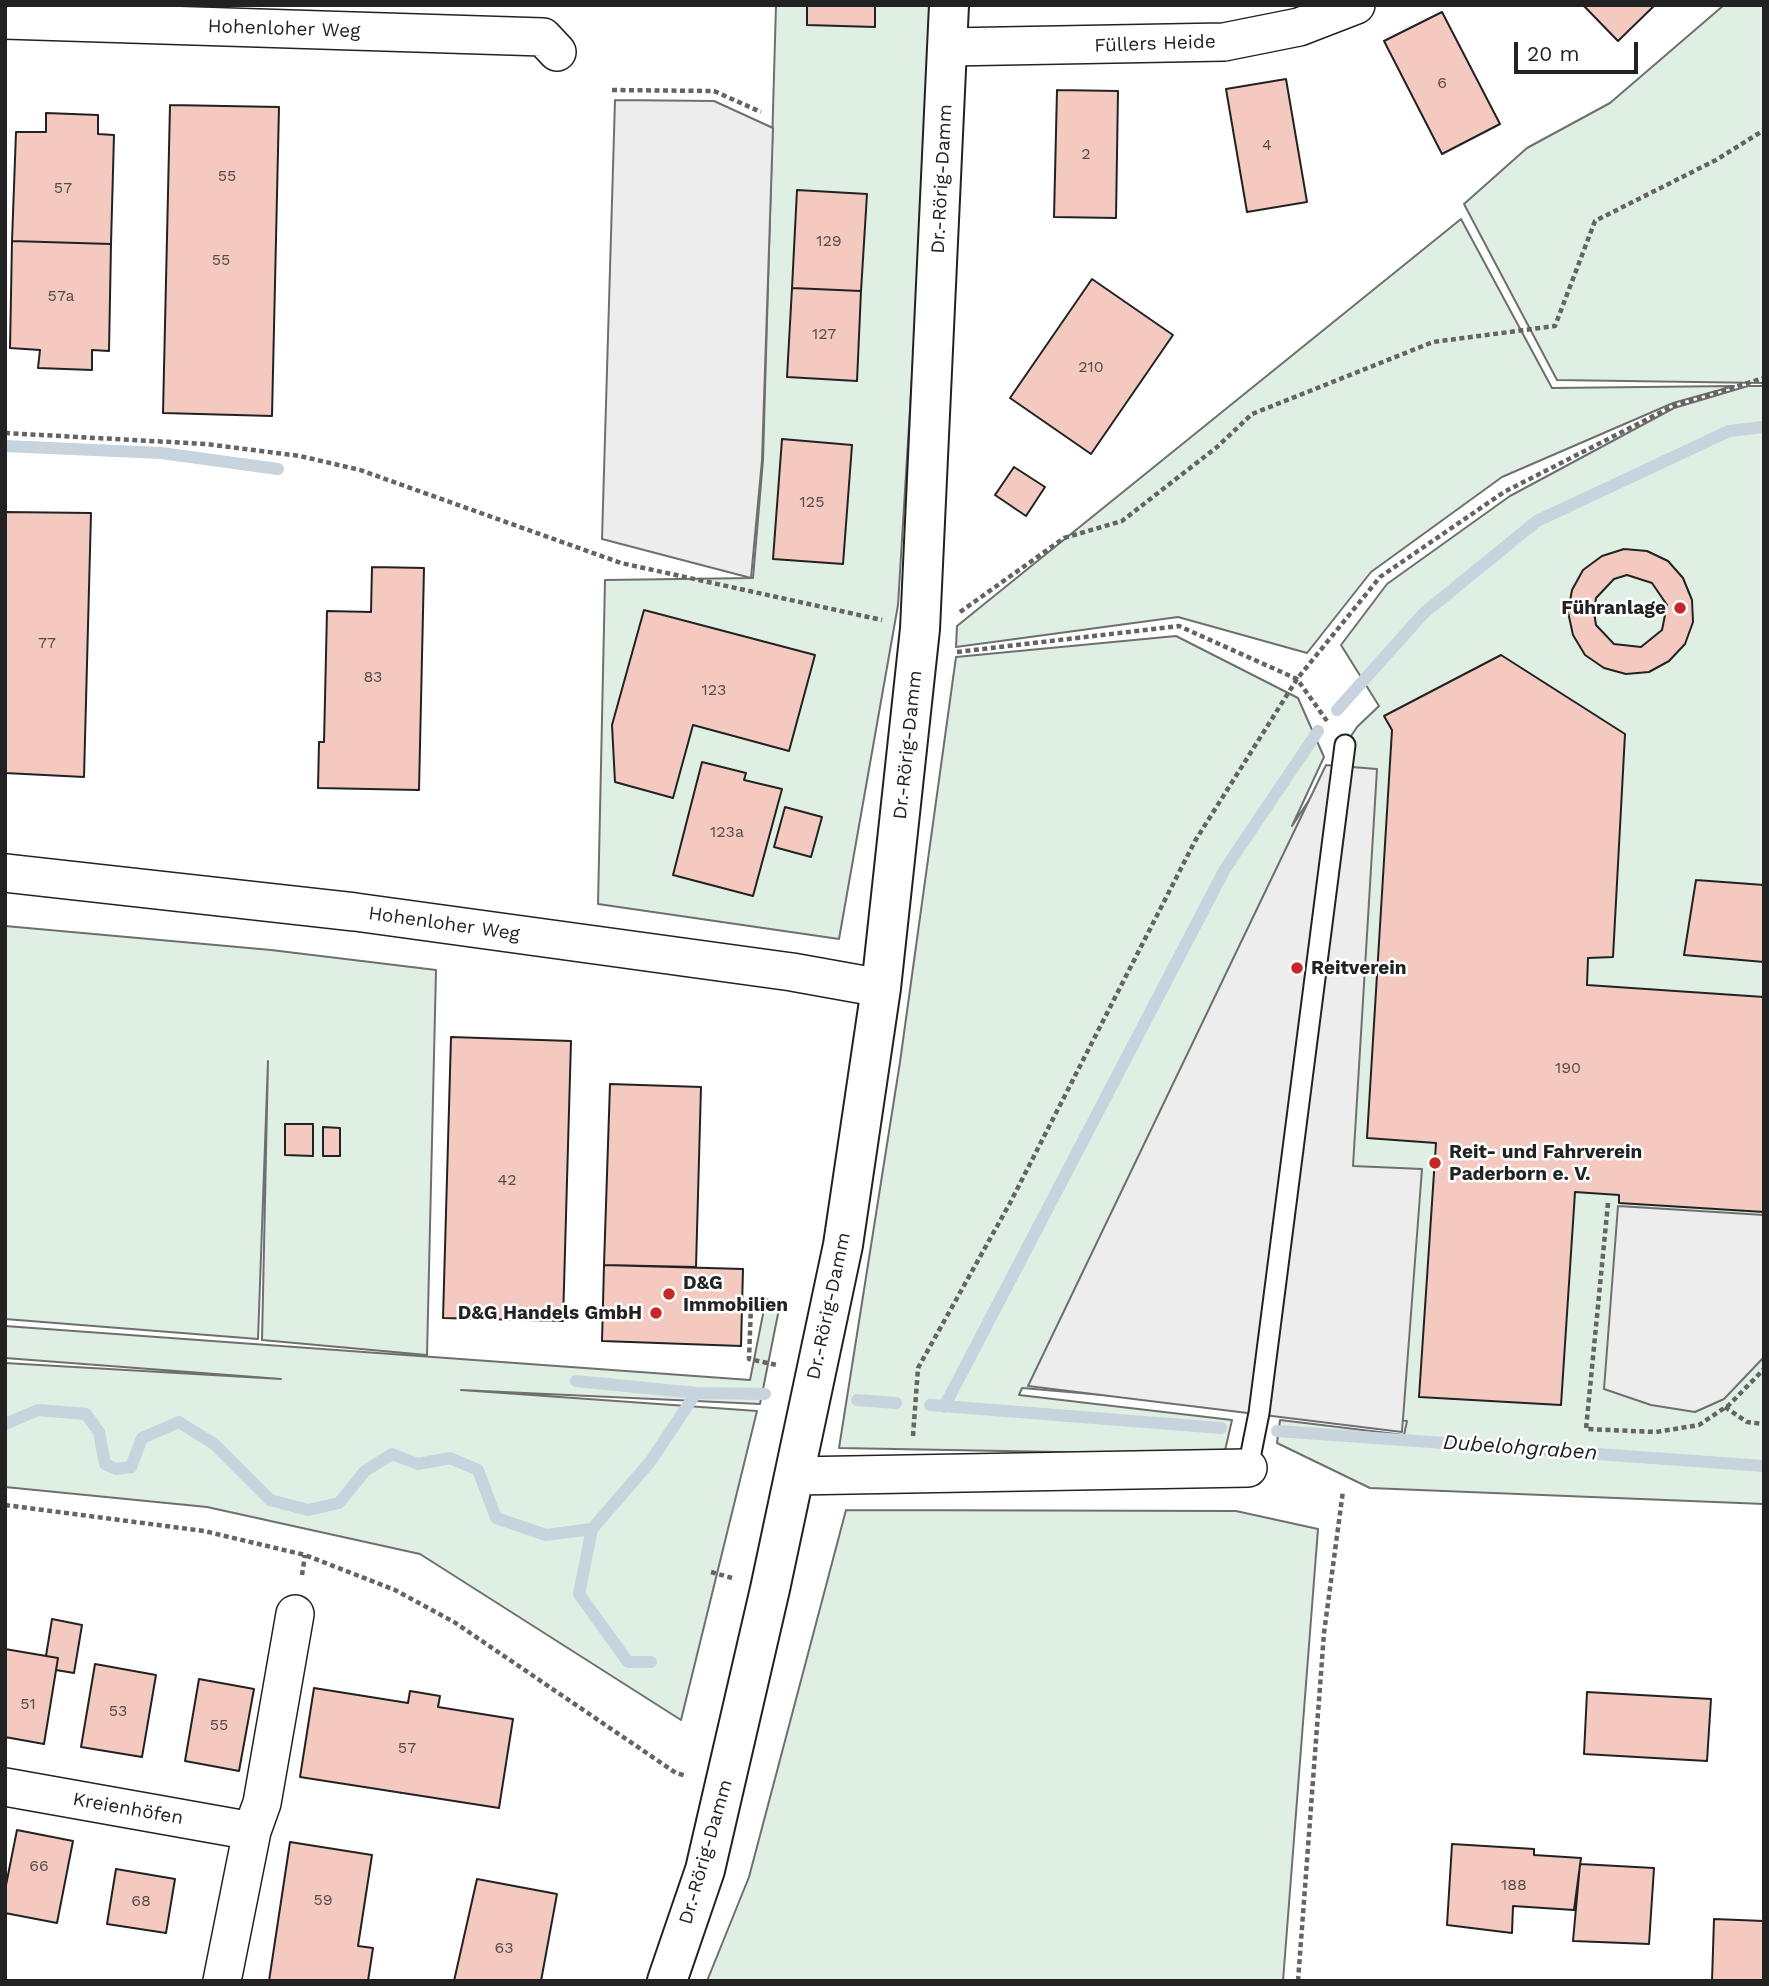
<!DOCTYPE html>
<html>
<head>
<meta charset="utf-8">
<style>
	body { margin:0 }
	#map { position:relative; width:1769px; height:1986px; overflow:hidden; background:#fff; font-family:"Work Sans",sans-serif }
	canvas { display:block }
	.frame { position:absolute; inset:0; border:7px solid #222; pointer-events:none }
	.scale { position:absolute; left:1514px; top:42px; width:124px; height:32px; box-sizing:border-box; border:4px solid #222; border-top:0; padding-left:9px; font-size:21px; line-height:24px; white-space:nowrap; color:#222; -webkit-text-stroke:5px #fff; paint-order:stroke }
</style>
</head>
<body>
<div id="map">
<canvas width="1769" height="1986"></canvas>
<div class="frame"></div>
<div class="scale">20 m</div>
</div>
<script>
const context = document.querySelector('canvas').getContext('2d');
context.lineJoin = 'round';
function fillPath(path, color) { context.fillStyle = color; context.fill(path, 'evenodd'); }
const shape = rows => new Path2D(rows.map(r => 'M' + r).join(''));
function stroke(path, color, width, dash) { context.strokeStyle = color; context.lineWidth = width; context.lineCap = dash ? 'butt' : 'round'; context.setLineDash(dash || []); context.stroke(path); }
function label(font, color, halo, rows, align = 'center') {
  context.font = font + ' "Work Sans",sans-serif'; context.lineWidth = 5; context.setLineDash([]); context.textBaseline = 'middle'; context.strokeStyle = halo; context.fillStyle = color; for (const [text, x, y, turn = 0] of rows) {
    context.save(); context.translate(x, y); context.rotate((+turn || 0) * Math.PI / 180); context.textAlign = isNaN(turn) ? turn : align; if (halo) context.strokeText(text, 0, 0); context.fillText(text, 0, 0); context.restore();
  }
}
const green = shape([
	[776,5,932,5,932,49,898,605,839,939,598,904,605,580,753,578,763,460,776,5],
	[1724,5,1764,5,1764,383,1557,380,1464,204,1527,148,1610,103,1724,5],
	[1461,219,1552,388,1734,386,1673,403,1502,477,1371,572,1307,653,1178,617,956,647,957,626,1461,219],
	[1748,386,1764,386,1764,1504,1370,1488,1277,1443,1280,1420,1404,1435,1407,1421,1022,1388,1019,1395,1232,1420,1224,1455,839,1448,900,1062,956,657,1176,636,1298,698,1324,757,1292,826,1357,727,1379,706,1341,645,1387,584,1510,496,1674,408,1748,386],
	[5,926,271,950,436,970,427,1355,262,1340,268,1061,258,1339,5,1319,5,926],
	[766,1299,780,1304,760,1404,461,1390,757,1411,681,1720,420,1554,207,1507,5,1487,5,1363,281,1379,5,1358,5,1326,750,1380,766,1299],
	[846,1510,1236,1511,1318,1529,1283,1981,707,1981,749,1877,846,1510]
]);
fillPath(green, '#e0efe3');
stroke(green, '#6f6f6f', 2);
const parking = shape([
	[615,100,714,101,773,128,762,460,751,578,602,539,615,100],
	[1326,765,1377,769,1353,1166,1422,1169,1402,1432,1028,1386,1326,765],
	[1618,1206,1764,1215,1764,1357,1724,1399,1695,1412,1651,1405,1604,1389,1618,1206]
]);
fillPath(parking, '#ededed');
stroke(parking, '#6f6f6f', 2);
stroke(shape([
	[5,446,161,453,278,469],
	[1337,710,1424,613,1537,521,1729,431,1764,427],
	[576,1381,696,1393,765,1394],
	[857,1400,896,1403],
	[930,1405,1221,1428],
	[944,1407,1225,869,1318,731],
	[5,1424,38,1410,86,1414,99,1432,105,1464,116,1469,131,1467,142,1438,179,1422,214,1444,270,1500,308,1510,339,1503,365,1471,392,1454,418,1464,450,1458,478,1470,496,1518,546,1535,592,1529,650,1462,696,1393],
	[1277,1431,1764,1466],
	[592,1529,579,1594,628,1662,651,1662]
]), '#c7d3dd', 12);
const building = shape([
	[807,5,875,5,875,27,807,25,807,5],
	[1583,5,1655,5,1618,41,1583,5],
	[1442,12,1500,124,1442,154,1384,41,1442,12],
	[1286,79,1307,202,1247,212,1226,89,1286,79],
	[1057,90,1118,91,1116,218,1054,217,1057,90],
	[170,105,279,107,272,416,163,413,170,105],
	[46,113,98,115,98,134,114,135,111,244,12,241,16,132,46,132,46,113],
	[797,190,867,194,861,291,792,288,797,190],
	[12,241,111,244,109,351,92,350,92,370,38,368,40,350,10,348,12,241],
	[1092,279,1173,335,1091,454,1010,398,1092,279],
	[792,288,861,291,857,381,787,377,792,288],
	[782,439,852,445,843,564,773,559,782,439],
	[1014,467,1045,487,1026,516,995,495,1014,467],
	[5,512,91,513,84,777,5,773,5,512],
	[1624,549,1647,551,1668,561,1683,578,1692,600,1693,622,1685,644,1669,661,1649,672,1626,674,1604,668,1585,655,1573,635,1568,612,1572,590,1583,570,1602,556,1624,549],
	[1627,575,1652,583,1667,605,1662,630,1641,647,1614,644,1596,625,1594,612,1596,598,1614,579,1627,575],
	[372,567,424,568,419,790,318,788,319,742,324,742,327,611,371,612,372,567],
	[644,610,815,655,789,751,693,725,673,798,615,782,612,725,644,610],
	[1501,655,1625,734,1613,957,1588,958,1587,985,1764,997,1764,1212,1619,1203,1619,1195,1575,1192,1561,1405,1419,1397,1436,1143,1367,1138,1392,730,1384,716,1501,655],
	[702,762,746,773,744,780,782,789,753,896,673,875,702,762],
	[785,807,822,817,811,857,774,847,785,807],
	[1696,880,1764,885,1764,962,1684,955,1696,880],
	[451,1037,571,1041,563,1321,443,1318,451,1037],
	[610,1084,701,1087,696,1267,604,1265,610,1084],
	[285,1124,313,1124,313,1156,285,1155,285,1124],
	[323,1127,340,1128,340,1156,323,1156,323,1127],
	[604,1265,743,1269,741,1346,602,1341,604,1265],
	[52,1619,82,1625,74,1673,56,1670,58,1658,46,1656,52,1619],
	[5,1649,58,1658,44,1744,5,1737,5,1649],
	[95,1664,156,1675,142,1757,81,1747,95,1664],
	[199,1679,254,1689,239,1771,185,1761,199,1679],
	[314,1688,408,1703,410,1691,440,1696,438,1707,513,1719,499,1808,300,1777,314,1688],
	[1587,1692,1711,1699,1707,1761,1584,1754,1587,1692],
	[17,1830,73,1841,57,1923,5,1913,5,1890,17,1830],
	[290,1842,372,1855,358,1946,373,1948,368,1981,269,1981,290,1842],
	[1452,1844,1534,1849,1534,1855,1581,1858,1574,1910,1513,1906,1512,1933,1447,1925,1452,1844],
	[1580,1864,1654,1868,1649,1944,1573,1941,1580,1864],
	[116,1869,175,1879,166,1933,107,1924,116,1869],
	[477,1879,557,1894,541,1981,454,1981,477,1879],
	[1714,1919,1764,1921,1764,1981,1712,1981,1714,1919]
]);
fillPath(building, '#f3c9c0');
stroke(building, '#222', 2);
const service = shape([
	[1248,1468,1259,1413,1345,745]
]);
const minor = shape([
	[5,20,543,37,557,52],
	[948,47,1224,42,1299,27,1356,5],
	[5,873,355,912,792,972,881,988],
	[794,1476,1248,1468],
	[5,1787,252,1831,222,1981],
	[252,1831,262,1803,295,1614]
]);
const tertiary = shape([
	[667,1981,705,1870,770,1589,843,1245,881,988,920,629,949,5]
]);
stroke(service, '#222', 23);
stroke(minor, '#222', 40);
stroke(tertiary, '#222', 42);
stroke(shape([
	[612,90,714,91,761,112],
	[5,433,206,444,300,456,360,470,621,563,882,620],
	[960,612,1064,538,1122,521,1217,447,1252,414,1433,342,1555,326,1595,221,1716,160,1764,130],
	[957,652,1179,626,1297,679,1327,721],
	[1608,1203,1586,1429,1656,1432,1699,1425,1729,1405,1764,1369],
	[751,1305,749,1359,777,1365],
	[1725,1407,1747,1422,1764,1424],
	[913,1436,918,1368,1010,1203,1195,841,1297,679,1380,577,1504,492,1673,406,1764,378],
	[5,1505,204,1531,305,1555,395,1590,454,1622,676,1773,687,1776],
	[711,1572,732,1578],
	[302,1575,305,1555],
	[1298,1981,1324,1633,1343,1491]
]), '#646464', 4.5, [5, 3.5]);
stroke(service, '#fff', 19);
stroke(minor, '#fff', 37);
stroke(tertiary, '#fff', 38);
for (const [x, y, r, color] of [
	[1680,608,7,"#c62828"],
	[1297,968,7,"#c62828"],
	[1435,1163,7,"#c62828"],
	[669,1294,7,"#c62828"],
	[656,1313,7,"#c62828"]
]) { const dot = new Path2D(); dot.arc(x, y, r, 0, 2 * Math.PI); context.fillStyle = color; context.fill(dot); stroke(dot, '#fff', 2.5); }
label('16px', '#564c4a', null, [
	["6",1442,83],
	["4",1267,145],
	["2",1086,154],
	["55",227,176],
	["57",63,188],
	["129",829,241],
	["55",221,260],
	["57a",61,296],
	["127",824,334],
	["210",1091,367],
	["125",812,502],
	["77",47,643],
	["83",373,677],
	["123",714,690],
	["123a",727,832],
	["190",1568,1068],
	["42",507,1180],
	["51",28,1704],
	["53",118,1711],
	["55",219,1725],
	["57",407,1748],
	["66",39,1866],
	["188",1514,1885],
	["59",323,1900],
	["68",141,1901],
	["63",504,1948]
]);
label('19px', '#222', '#fff', [
	["Hohenloher Weg",284,29,2],
	["Füllers Heide",1155,44,-2],
	["Dr.-Rörig-Damm",942,179,-87],
	["Dr.-Rörig-Damm",908,745,-84],
	["Hohenloher Weg",444,924,8],
	["Dr.-Rörig-Damm",829,1306,-78],
	["Kreienhöfen",128,1809,10],
	["Dr.-Rörig-Damm",706,1852,-74]
]);
label('bold 19px', '#222', '#fff', [
	["Führanlage",1666,608,"right"],
	["Reitverein",1311,968],
	["Reit- und Fahrverein",1449,1152],
	["Paderborn e. V.",1449,1174],
	["D&G",683,1283],
	["Immobilien",683,1305],
	["D&G Handels GmbH",642,1313,"right"]
], 'left');
label('italic 21px', '#222', '#fff', [
	["Dubelohgraben",1520,1448,4]
]);
</script>
</body>
</html>
